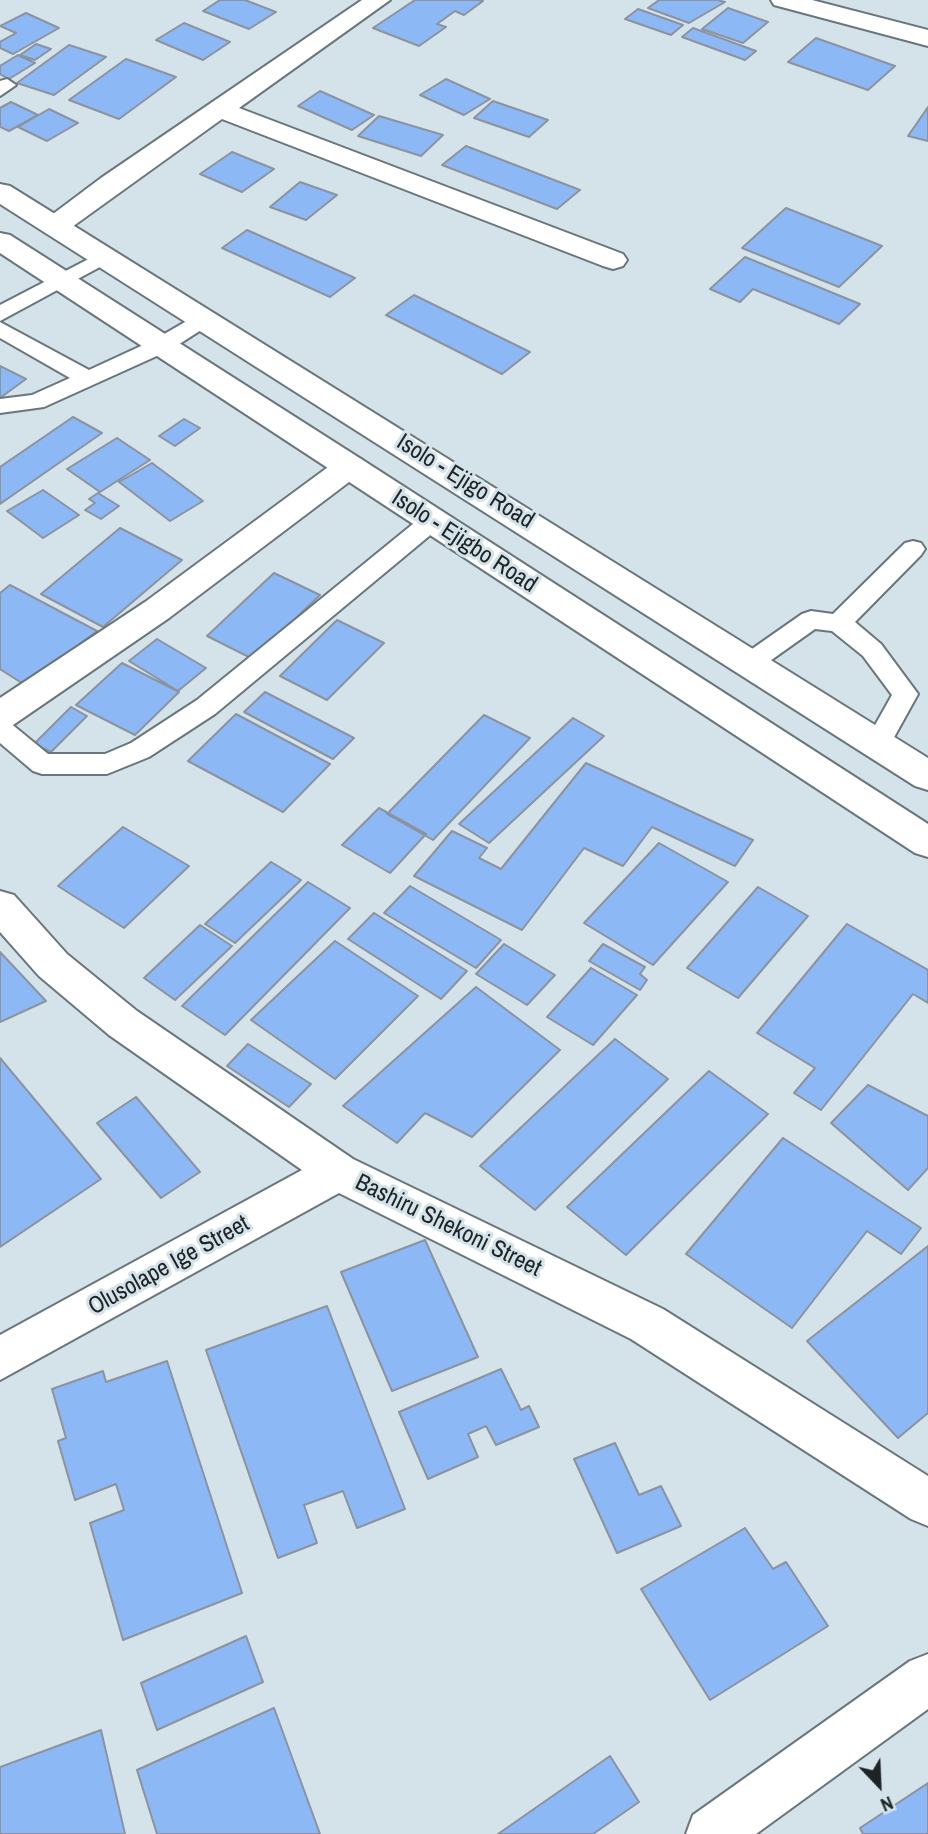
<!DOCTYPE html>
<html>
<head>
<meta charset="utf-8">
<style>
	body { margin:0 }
	#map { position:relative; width:928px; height:1834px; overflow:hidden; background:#d4e3e9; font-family:"Archivo Narrow",sans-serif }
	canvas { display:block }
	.north { position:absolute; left:844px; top:1750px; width:70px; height:70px; -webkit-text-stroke:5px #d4e3e9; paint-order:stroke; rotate:157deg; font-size:19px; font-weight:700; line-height:28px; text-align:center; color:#1e2325 }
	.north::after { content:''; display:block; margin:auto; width:24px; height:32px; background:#1e2325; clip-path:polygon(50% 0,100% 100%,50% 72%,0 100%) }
</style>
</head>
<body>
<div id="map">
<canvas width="928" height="1834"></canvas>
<div class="north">N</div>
</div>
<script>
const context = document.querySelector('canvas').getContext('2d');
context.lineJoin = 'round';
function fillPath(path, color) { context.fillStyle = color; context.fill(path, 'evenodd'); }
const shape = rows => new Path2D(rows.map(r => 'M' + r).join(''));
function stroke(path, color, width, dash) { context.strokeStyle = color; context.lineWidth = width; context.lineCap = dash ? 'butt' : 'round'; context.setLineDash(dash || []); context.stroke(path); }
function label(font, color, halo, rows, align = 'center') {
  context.font = font + ' "Archivo Narrow",sans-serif'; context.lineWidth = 6; context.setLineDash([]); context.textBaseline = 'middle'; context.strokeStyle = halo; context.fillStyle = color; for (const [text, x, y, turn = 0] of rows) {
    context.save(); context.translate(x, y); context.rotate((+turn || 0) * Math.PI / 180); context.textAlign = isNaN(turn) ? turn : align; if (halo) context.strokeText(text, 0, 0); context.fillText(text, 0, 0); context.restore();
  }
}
const building = shape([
	[220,0,245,0,276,12,249,29,203,11,220,0],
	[415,0,479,0,483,1,464,15,455,11,437,24,446,27,419,46,373,28,415,0],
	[659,0,718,0,725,2,689,23,648,8,659,0],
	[728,8,768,22,743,43,702,29,728,8],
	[638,9,683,25,671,35,625,19,638,9],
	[26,13,59,28,13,54,0,48,0,42,16,33,0,26,26,13],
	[184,23,230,42,203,60,156,40,184,23],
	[693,28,756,51,745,60,682,37,693,28],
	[816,38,895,66,868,90,788,62,816,38],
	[36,44,51,49,35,60,20,55,36,44],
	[69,45,106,57,54,95,17,83,69,45],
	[18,55,35,63,9,79,0,74,0,66,18,55],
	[126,59,176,77,119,119,69,100,126,59],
	[446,79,490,99,464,115,420,95,446,79],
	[320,91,374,115,352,130,298,106,320,91],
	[493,101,548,120,529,137,474,118,493,101],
	[11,102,38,115,9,131,0,127,0,108,11,102],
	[928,107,928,141,908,136,928,107],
	[49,109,78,123,47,141,18,127,49,109],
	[379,116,443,135,421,156,358,136,379,116],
	[466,146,580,190,557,209,442,165,466,146],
	[232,152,274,169,242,192,200,174,232,152],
	[300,182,337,195,306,220,270,207,300,182],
	[786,208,882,246,839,287,742,248,786,208],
	[247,230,355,278,330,297,222,248,247,230],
	[745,257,860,304,839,324,753,289,740,302,710,289,745,257],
	[414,295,530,352,502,374,386,315,414,295],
	[0,366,26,379,0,398,0,366],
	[73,417,102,433,0,504,0,467,73,417],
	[184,419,200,428,175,446,159,436,184,419],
	[117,438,150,460,100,492,67,469,117,438],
	[152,463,203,501,170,521,119,482,152,463],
	[43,490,79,515,43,538,7,511,43,490],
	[98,493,119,506,101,519,85,510,95,503,89,499,98,493],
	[120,528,182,560,103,627,41,594,120,528],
	[274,573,320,595,253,659,207,636,274,573],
	[10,585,97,631,25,685,0,669,0,593,10,585],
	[337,620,384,643,327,700,280,676,337,620],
	[157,639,206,668,178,691,129,661,157,639],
	[122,663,179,692,135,735,76,705,122,663],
	[265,692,354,738,333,759,244,712,265,692],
	[71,707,87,716,51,752,34,744,71,707],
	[236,714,330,764,283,812,188,761,236,714],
	[484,715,530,738,433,840,387,814,484,715],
	[573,718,604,736,489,843,459,824,573,718],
	[586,763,753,840,735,866,652,827,623,866,584,848,522,930,414,876,452,831,487,848,479,858,501,869,586,763],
	[379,808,426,834,390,873,342,845,379,808],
	[123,827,189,866,124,928,58,886,123,827],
	[659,843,728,882,653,965,584,923,659,843],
	[271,862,301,880,235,943,205,924,271,862],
	[308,882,350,908,225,1035,182,1006,308,882],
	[410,886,501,940,476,968,384,913,410,886],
	[758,887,808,916,738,998,687,968,758,887],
	[374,913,467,971,441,999,348,939,374,913],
	[847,924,928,970,928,1003,913,994,821,1110,794,1093,815,1068,757,1033,847,924],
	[200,925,232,946,175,1000,144,978,200,925],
	[335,941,418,996,335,1079,251,1020,335,941],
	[504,944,555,975,527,1005,476,974,504,944],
	[603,944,645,967,640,974,647,980,640,990,589,961,603,944],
	[0,952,46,1001,0,1022,0,952],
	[591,968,637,995,593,1045,547,1017,591,968],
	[476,987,560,1050,472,1137,425,1113,397,1143,343,1106,476,987],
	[615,1039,668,1079,535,1210,480,1166,615,1039],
	[248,1044,311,1084,289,1107,227,1066,248,1044],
	[0,1058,101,1179,0,1247,0,1058],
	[709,1071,768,1114,626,1255,567,1207,709,1071],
	[868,1085,928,1116,928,1168,908,1190,831,1123,868,1085],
	[136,1097,200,1172,161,1198,97,1123,136,1097],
	[783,1138,921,1228,901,1254,867,1231,792,1328,686,1254,783,1138],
	[425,1240,478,1357,392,1391,341,1272,425,1240],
	[928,1246,928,1413,898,1438,807,1341,928,1246],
	[327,1306,405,1509,357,1528,343,1491,304,1505,317,1543,278,1558,206,1350,327,1306],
	[167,1361,242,1593,123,1640,90,1523,124,1510,116,1484,75,1500,58,1441,66,1438,52,1389,103,1371,106,1382,167,1361],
	[501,1369,521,1410,529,1406,539,1427,496,1445,486,1426,468,1434,478,1457,428,1479,399,1412,501,1369],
	[615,1443,639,1495,661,1486,681,1526,617,1553,574,1459,615,1443],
	[745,1528,773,1569,786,1562,828,1626,710,1700,641,1589,745,1528],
	[246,1636,263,1682,157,1730,141,1683,246,1636],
	[274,1708,320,1834,157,1834,137,1770,274,1708],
	[101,1730,125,1834,0,1834,0,1767,101,1730],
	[610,1756,639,1802,593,1834,498,1834,610,1756],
	[928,1783,928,1834,863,1834,860,1828,928,1783]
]);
fillPath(building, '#8db8f6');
stroke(building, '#8c939e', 2);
const service = shape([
	[7,79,16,85,0,96,0,81,7,79],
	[104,251,114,257,111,261,0,321,0,305,104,251],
	[204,311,215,318,212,323,170,350,44,407,0,413,0,399,32,395,70,378,0,338,0,322,89,370,154,340,204,311],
	[432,513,440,515,444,521,440,527,215,714,149,757,107,774,42,774,33,771,0,743,0,719,9,722,48,754,105,754,131,743,197,700,424,515,432,513],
	[913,541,921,543,925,549,921,555,855,622,881,644,918,694,887,750,878,753,869,750,865,743,892,695,863,656,832,631,815,629,760,668,751,671,742,668,738,662,742,656,802,614,811,611,833,614,905,543,913,541]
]);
const minor = shape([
	[362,0,390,0,239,108,623,254,627,260,623,266,613,269,603,266,222,119,65,232,55,234,45,232,41,226,45,220,101,178,362,0],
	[771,0,812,0,928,30,928,46,774,5,771,0],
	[350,456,361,459,366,466,361,473,169,618,13,725,0,729,0,698,145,602,339,459,350,456],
	[0,891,14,895,67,954,137,1011,353,1159,663,1309,928,1476,928,1526,911,1519,631,1339,339,1193,0,1380,0,1335,302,1170,109,1035,39,976,0,932,0,891],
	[928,1654,928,1709,756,1834,686,1834,693,1815,910,1661,928,1654]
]);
const primary = shape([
	[0,184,10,186,928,758,928,790,915,786,0,204,0,184],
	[0,233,10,235,361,459,928,824,928,857,915,853,0,253,0,233]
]);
stroke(service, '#69767b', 4);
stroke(minor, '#69767b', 4);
stroke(primary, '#69767b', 4);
fillPath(service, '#fff');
fillPath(minor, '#fff');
fillPath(primary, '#fff');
label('24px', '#1e2325', '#d4e3e9', [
	["Isolo - Ejigo Road",465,482,32],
	["Isolo - Ejigbo Road",464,542,33],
	["Bashiru Shekoni Street",448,1226,26],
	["Olusolape Ige Street",169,1266,-29]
]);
</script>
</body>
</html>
